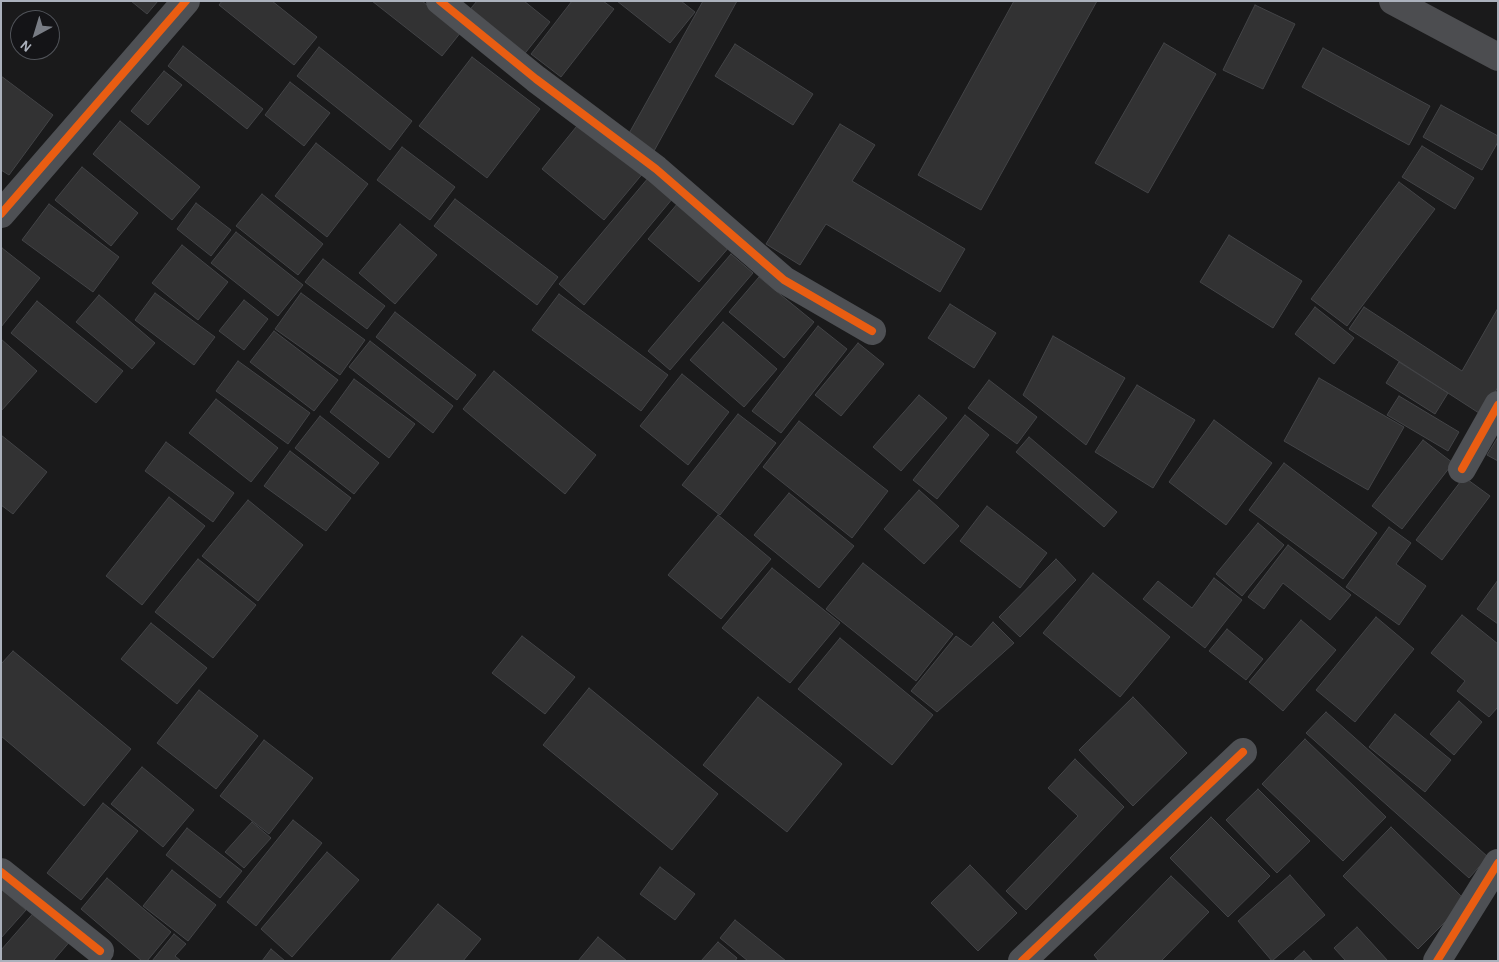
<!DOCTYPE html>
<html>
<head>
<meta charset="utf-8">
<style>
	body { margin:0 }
	#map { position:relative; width:1499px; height:962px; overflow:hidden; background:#1a1a1b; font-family:"Alegreya Sans",sans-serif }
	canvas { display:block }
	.frame { position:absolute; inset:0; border:2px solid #abb1bc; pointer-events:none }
	.north { position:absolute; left:10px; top:10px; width:50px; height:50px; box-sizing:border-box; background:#141417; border:1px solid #505359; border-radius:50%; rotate:219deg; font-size:14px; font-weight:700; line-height:20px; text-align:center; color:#abb1bc }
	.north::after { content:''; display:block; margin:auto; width:18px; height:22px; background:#787c84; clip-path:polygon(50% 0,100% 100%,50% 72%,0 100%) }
</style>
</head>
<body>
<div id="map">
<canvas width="1499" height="962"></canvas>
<div class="frame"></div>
<div class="north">N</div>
</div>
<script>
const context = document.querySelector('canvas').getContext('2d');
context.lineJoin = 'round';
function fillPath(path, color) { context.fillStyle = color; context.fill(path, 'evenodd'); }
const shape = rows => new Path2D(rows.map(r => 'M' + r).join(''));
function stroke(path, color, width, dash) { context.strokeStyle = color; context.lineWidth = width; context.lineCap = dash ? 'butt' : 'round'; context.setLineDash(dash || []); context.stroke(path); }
const building = shape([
	[131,1,158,1,147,14,131,1],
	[222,1,272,1,317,37,294,65,219,5,222,1],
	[372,1,422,1,461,32,442,56,372,1],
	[477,1,524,1,550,22,522,57,467,13,477,1],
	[572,1,603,1,614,9,561,77,531,54,572,1],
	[617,1,681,1,695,12,670,43,617,1],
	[703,1,737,1,654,151,627,137,703,1],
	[1014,1,1097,1,981,210,918,175,1014,1],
	[1255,5,1295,24,1263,89,1223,70,1255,5],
	[1164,43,1216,74,1148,193,1095,163,1164,43],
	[735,44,813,94,793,125,715,76,735,44],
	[183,46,263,109,247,129,168,66,183,46],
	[319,47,412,121,390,150,297,76,319,47],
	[1323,48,1430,106,1409,145,1302,87,1323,48],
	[472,57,540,109,487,178,419,126,472,57],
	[164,71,182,85,148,125,131,111,164,71],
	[1,76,53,115,9,175,1,170,1,76],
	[290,82,330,113,304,146,265,115,290,82],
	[1441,105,1498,136,1498,142,1482,170,1423,137,1441,105],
	[120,121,200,187,172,220,93,154,120,121],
	[581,121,644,172,604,220,542,169,581,121],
	[840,124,875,145,852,181,965,249,940,292,826,224,800,265,766,244,840,124],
	[316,143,368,184,327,237,275,196,316,143],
	[1422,146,1474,178,1455,209,1402,177,1422,146],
	[402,147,455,187,430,220,377,180,402,147],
	[82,167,138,213,111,246,55,200,82,167],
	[649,177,673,198,584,305,559,284,649,177],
	[1399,182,1435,209,1347,326,1311,299,1399,182],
	[262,194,323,244,298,275,236,226,262,194],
	[455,199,558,277,537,305,434,226,455,199],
	[196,203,231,230,211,256,177,229,196,203],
	[678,203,730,246,699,282,648,239,678,203],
	[49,204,119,257,93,292,22,240,49,204],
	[400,224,437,255,395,304,359,273,400,224],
	[236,232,303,285,278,316,211,263,236,232],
	[1229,235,1302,281,1273,328,1200,282,1229,235],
	[182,245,228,282,198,320,152,283,182,245],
	[2,248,40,278,1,327,1,249,2,248],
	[731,254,753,273,670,370,648,351,731,254],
	[323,259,385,306,367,329,305,282,323,259],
	[759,277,814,322,784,358,729,312,759,277],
	[155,293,215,337,194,365,135,320,155,293],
	[301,293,365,340,340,375,275,329,301,293],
	[559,294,668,375,641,411,532,330,559,294],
	[99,295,155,343,132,369,76,322,99,295],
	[244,300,268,319,244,350,219,331,244,300],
	[37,301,123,371,96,403,11,333,37,301],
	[950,304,996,333,974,368,928,338,950,304],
	[1315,307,1354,338,1334,364,1295,334,1315,307],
	[1364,307,1462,371,1498,308,1498,387,1482,415,1349,329,1364,307],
	[395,312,476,375,457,400,376,337,395,312],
	[723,322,777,369,744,407,690,360,723,322],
	[818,326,847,349,781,433,752,411,818,326],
	[274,331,338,380,314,411,250,362,274,331],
	[1053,336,1125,378,1086,445,1023,395,1053,336],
	[1,339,37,371,1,411,1,339],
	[370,341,453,406,433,433,349,367,370,341],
	[858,343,884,364,841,416,815,395,858,343],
	[238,361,310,413,288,444,216,391,238,361],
	[1399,362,1448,393,1435,414,1386,383,1399,362],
	[494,371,596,455,565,494,463,409,494,371],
	[682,374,729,412,688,465,640,426,682,374],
	[1319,378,1404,427,1368,490,1284,441,1319,378],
	[354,379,415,424,389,458,330,412,354,379],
	[989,380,1037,417,1017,444,968,408,989,380],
	[1137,385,1195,420,1153,488,1095,452,1137,385],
	[919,395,947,418,901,471,873,447,919,395],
	[1399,396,1459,432,1448,451,1387,415,1399,396],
	[216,399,278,448,251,482,189,433,216,399],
	[738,414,776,443,720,515,682,485,738,414],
	[965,415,989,435,937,499,913,480,965,415],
	[320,416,379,463,354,494,295,448,320,416],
	[1214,420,1272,463,1226,525,1169,482,1214,420],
	[799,421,888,491,852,538,763,467,799,421],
	[1,435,47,472,13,514,1,505,1,435],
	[1029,437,1117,512,1104,527,1016,452,1029,437],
	[1498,437,1498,461,1487,455,1498,437],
	[1423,440,1453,463,1402,529,1372,506,1423,440],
	[166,442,234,493,213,522,145,471,166,442],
	[290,451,351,498,326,531,264,486,290,451],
	[1284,463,1377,533,1343,579,1249,510,1284,463],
	[1464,477,1490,496,1442,560,1416,540,1464,477],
	[919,490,959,526,924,564,884,529,919,490],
	[789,493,854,546,819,588,754,535,789,493],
	[169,497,205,526,142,605,106,576,169,497],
	[248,500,303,545,258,601,202,556,248,500],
	[987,506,1047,553,1020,588,960,541,987,506],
	[718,515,771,559,721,619,668,575,718,515],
	[1258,523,1284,545,1242,596,1216,574,1258,523],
	[1389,527,1411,543,1396,564,1426,586,1399,625,1346,587,1389,527],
	[1288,545,1351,595,1330,620,1283,583,1264,609,1248,597,1288,545],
	[198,559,256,605,213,658,155,612,198,559],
	[1056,559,1076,580,1020,637,999,617,1056,559],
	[863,563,953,634,916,681,826,609,863,563],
	[772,568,840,623,790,683,722,628,772,568],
	[1093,573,1170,637,1120,697,1043,633,1093,573],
	[1214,578,1242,600,1205,648,1143,599,1158,581,1192,608,1214,578],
	[1498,580,1498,624,1477,609,1498,580],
	[1462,615,1498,644,1498,707,1489,717,1457,691,1465,681,1431,653,1462,615],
	[1376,617,1414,649,1355,722,1316,690,1376,617],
	[1301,620,1336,650,1283,711,1249,682,1301,620],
	[993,622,1014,643,937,712,911,691,956,636,971,647,993,622],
	[151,623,207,668,177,704,121,659,151,623],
	[1227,629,1263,659,1246,680,1209,651,1227,629],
	[522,636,575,677,545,714,492,673,522,636],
	[840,638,933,715,892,765,798,689,840,638],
	[13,651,131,749,84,806,1,736,1,664,13,651],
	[589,688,718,794,672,850,543,745,589,688],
	[199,690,258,736,216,789,157,743,199,690],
	[758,697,842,764,787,832,703,765,758,697],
	[1133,697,1187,753,1133,806,1079,750,1133,697],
	[1459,701,1482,722,1454,755,1430,734,1459,701],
	[1326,712,1488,857,1469,878,1306,733,1326,712],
	[1395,714,1451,760,1425,792,1369,747,1395,714],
	[1305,739,1386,817,1343,861,1262,784,1305,739],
	[264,740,313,778,269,834,220,796,264,740],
	[1075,759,1124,807,1026,910,1006,891,1078,816,1048,788,1075,759],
	[142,767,194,810,163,847,111,804,142,767],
	[1258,789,1310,841,1277,873,1226,820,1258,789],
	[103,803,138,831,81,900,47,873,103,803],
	[1211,817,1270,876,1228,917,1170,858,1211,817],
	[293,820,322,843,256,926,227,902,293,820],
	[252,822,271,838,244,868,225,852,252,822],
	[1391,827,1466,901,1418,949,1343,876,1391,827],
	[187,828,242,871,220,898,166,855,187,828],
	[327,852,359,880,292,957,261,929,327,852],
	[970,865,1017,913,978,951,931,903,970,865],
	[660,867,695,894,675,920,640,894,660,867],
	[172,870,216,905,188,941,143,906,172,870],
	[1290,875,1325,915,1272,961,1238,921,1290,875],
	[1171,876,1209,912,1161,961,1099,961,1094,955,1171,876],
	[107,878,171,932,147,961,142,961,81,909,107,878],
	[1,889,26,910,1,938,1,889],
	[438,904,481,939,463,961,390,961,438,904],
	[37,909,72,939,53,961,1,961,1,950,37,909],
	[735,920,786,961,748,961,720,938,735,920],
	[1357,927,1388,961,1346,961,1334,948,1357,927],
	[174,934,186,944,175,956,181,961,152,961,174,934],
	[598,937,627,961,578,961,598,937],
	[718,942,737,958,735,961,701,961,718,942],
	[271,949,285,961,262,961,271,949],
	[1304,951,1313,961,1293,961,1304,951]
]);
fillPath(building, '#323233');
stroke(building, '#434447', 1);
stroke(shape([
	[440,1,536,79,656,169,784,280,872,331],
	[1,214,186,1],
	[1462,469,1498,405],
	[1,872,100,951],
	[1022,961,1243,752],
	[1437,961,1498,863]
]), '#4e5054', 28);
stroke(shape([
	[1393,1,1498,57]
]), '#4c4d50', 28);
stroke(shape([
	[440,1,536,79,656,169,784,280,872,331],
	[1,214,186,1],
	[1462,469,1498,405],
	[1,872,100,951],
	[1022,961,1243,752],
	[1437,961,1498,863]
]), '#e95d12', 8);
</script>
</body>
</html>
